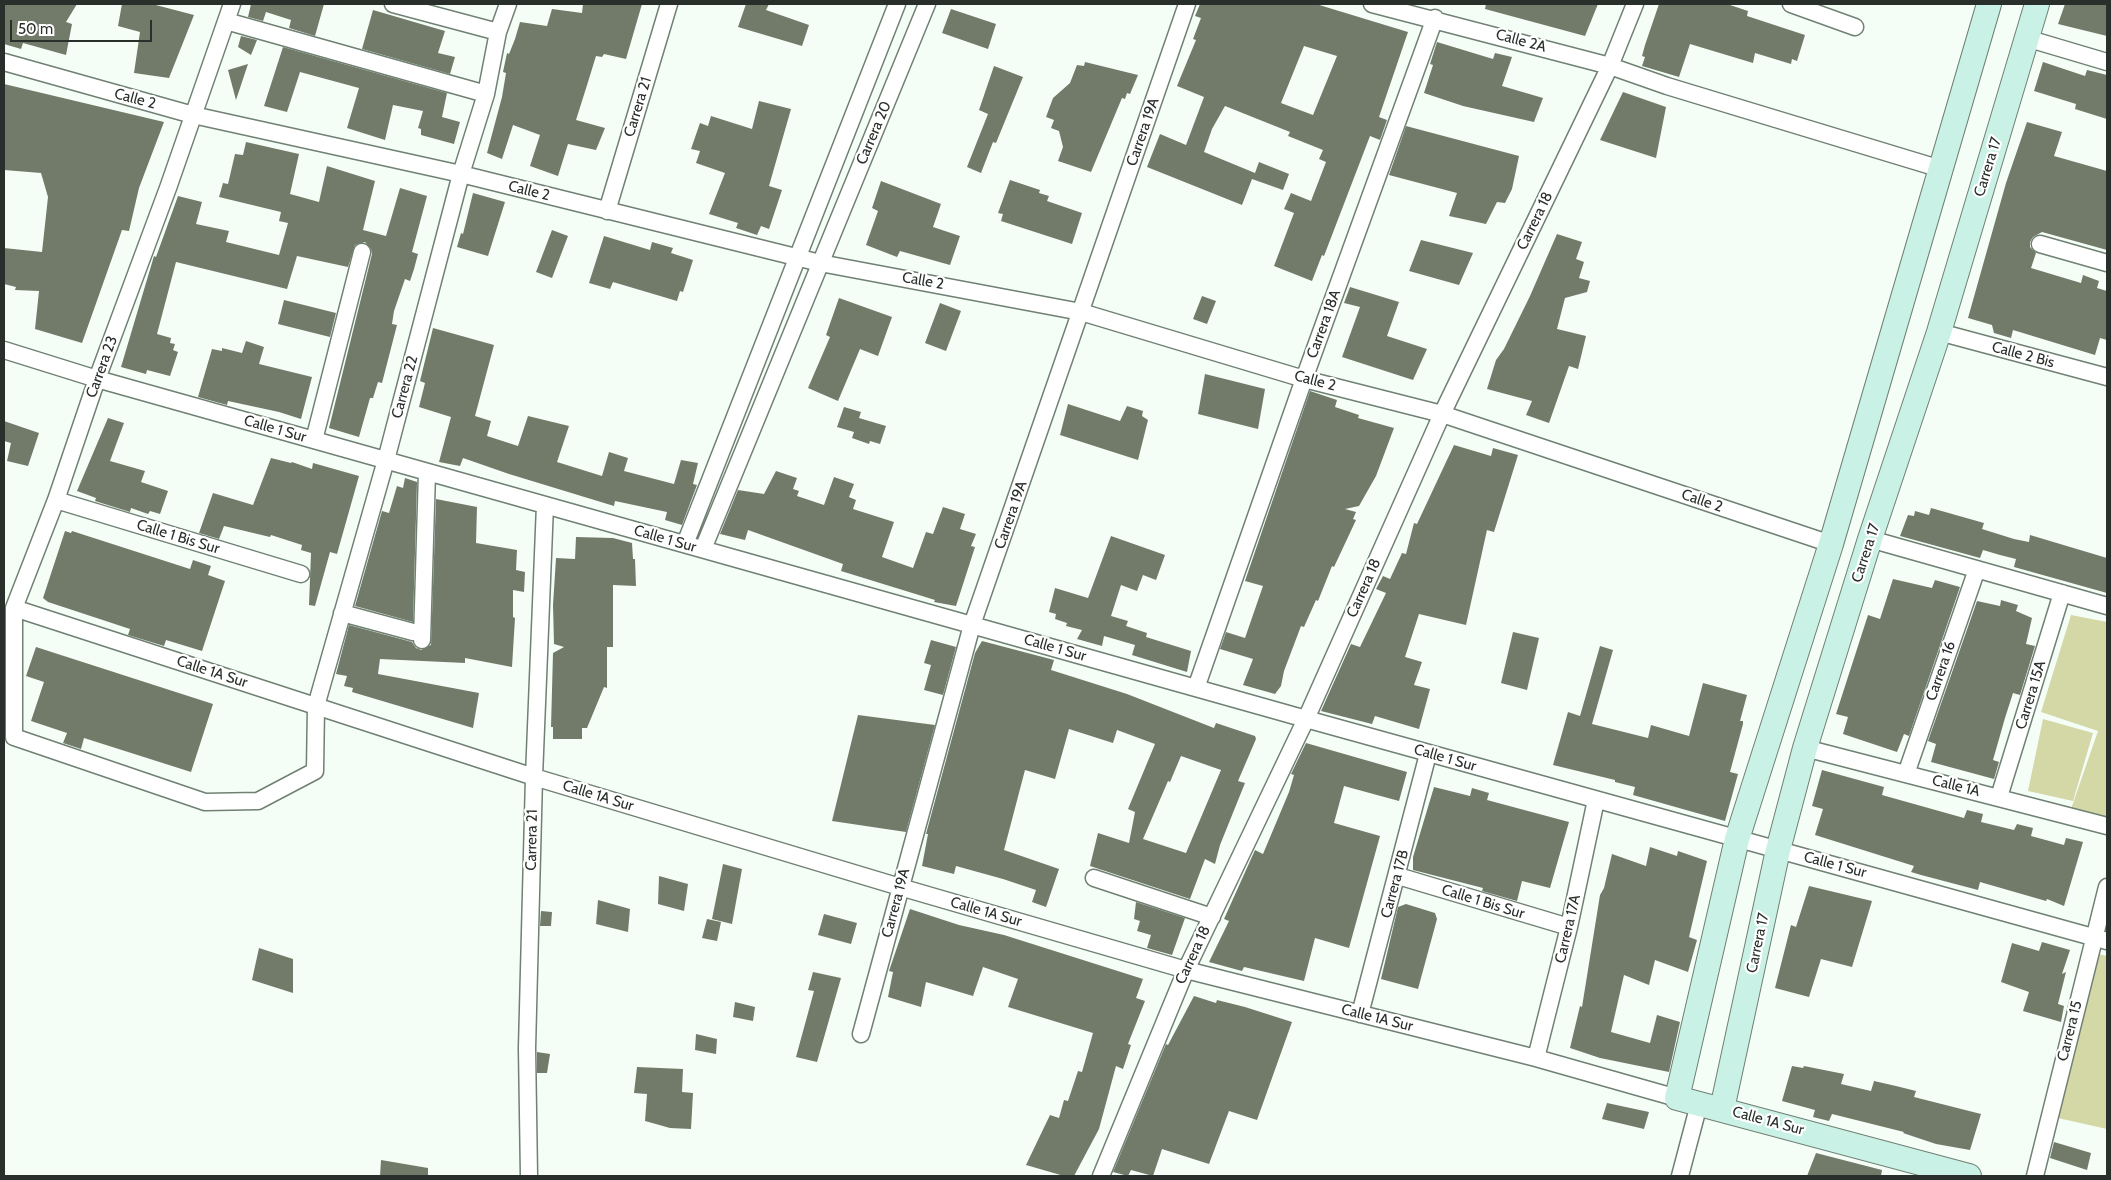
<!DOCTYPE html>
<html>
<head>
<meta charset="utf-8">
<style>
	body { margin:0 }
	#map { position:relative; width:2111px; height:1180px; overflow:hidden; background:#f4fef6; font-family:Cabin,sans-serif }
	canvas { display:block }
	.frame { position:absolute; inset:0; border:5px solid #292f2a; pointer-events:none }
	.scale { position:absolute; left:10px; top:20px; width:142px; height:22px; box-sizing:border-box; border:2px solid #292f2a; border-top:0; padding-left:6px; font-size:15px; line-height:18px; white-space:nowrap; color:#292f2a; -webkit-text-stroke:4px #fff; paint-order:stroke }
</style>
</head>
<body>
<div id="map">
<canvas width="2111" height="1180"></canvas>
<div class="frame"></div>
<div class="scale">50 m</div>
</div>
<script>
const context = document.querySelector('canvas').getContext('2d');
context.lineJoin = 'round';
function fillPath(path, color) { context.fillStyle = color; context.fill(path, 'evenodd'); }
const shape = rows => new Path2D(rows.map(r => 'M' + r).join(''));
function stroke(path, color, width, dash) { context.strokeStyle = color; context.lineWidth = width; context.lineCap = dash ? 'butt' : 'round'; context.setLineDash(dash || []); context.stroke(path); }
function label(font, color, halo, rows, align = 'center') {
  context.font = font + ' Cabin,sans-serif'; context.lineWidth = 4.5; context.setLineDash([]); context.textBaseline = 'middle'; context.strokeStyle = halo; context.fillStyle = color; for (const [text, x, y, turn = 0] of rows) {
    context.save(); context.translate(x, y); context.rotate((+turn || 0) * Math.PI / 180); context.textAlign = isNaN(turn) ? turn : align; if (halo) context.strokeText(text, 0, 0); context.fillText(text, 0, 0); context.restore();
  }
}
fillPath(shape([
	[2071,615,2107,622,2107,820,2071,809,2098,731,2041,712],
	[2043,719,2093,733,2073,801,2028,791],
	[2098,954,2107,956,2107,1129,2058,1118]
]), '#d4d7a6');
fillPath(shape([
	[4,4,77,4,66,22,72,24,66,55,23,43,21,49,4,44],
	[122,4,152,4,194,15,169,78,134,73,140,32,118,26],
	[251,4,324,4,315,36,289,28,291,20,266,12,263,21,248,17],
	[583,4,642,4,626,59,604,54,602,57,596,56,588,82,576,120,605,128,596,150,568,144,558,176,530,166,540,135,513,125,502,159,487,153,502,97,506,73,503,72,507,53,509,54,515,39,520,22,547,26,552,9,582,13],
	[746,4,769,4,766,10,809,25,802,46,738,27],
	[1200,4,1316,4,1408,32,1379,117,1387,120,1380,140,1370,136,1324,256,1322,255,1312,281,1274,266,1294,213,1284,209,1291,193,1311,201,1326,162,1319,159,1323,150,1288,136,1290,132,1225,106,1212,129,1204,152,1255,173,1259,162,1289,174,1283,190,1252,179,1242,205,1147,167,1160,134,1186,145,1204,97,1177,86,1196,40,1193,39,1201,18,1195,16],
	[1304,46,1337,56,1313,115,1281,103],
	[1486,4,1598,4,1585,36,1485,9],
	[1659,4,1727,4,1748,11,1747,16,1805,35,1797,61,1792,59,1791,64,1755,53,1753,63,1690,44,1679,77,1642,66,1645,57,1642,56,1645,45],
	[2065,4,2107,4,2107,36,2058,24],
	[951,9,996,24,988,49,942,33],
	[373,10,445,31,438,53,455,57,450,74,362,49],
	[241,36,257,40,251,55,238,47],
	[1437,42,1493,59,1495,53,1512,57,1502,86,1543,98,1534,122,1463,106,1424,93,1433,65,1430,64],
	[283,47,447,93,442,117,460,122,454,144,421,135,421,129,418,128,423,111,393,105,385,140,347,128,359,88,300,72,287,112,264,106],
	[1085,62,1138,75,1130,94,1127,93,1125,99,1122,98,1091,172,1058,161,1063,147,1059,131,1051,128,1054,120,1046,117,1053,98,1070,83,1077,65,1084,66],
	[2043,62,2085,76,2087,70,2107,75,2107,119,2075,109,2076,104,2034,91],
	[248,64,236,100,228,70],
	[994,66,1023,77,996,143,993,142,981,173,967,167,988,114,979,110],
	[4,84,164,122,139,188,129,231,122,230,82,343,35,329,39,291,15,290,16,287,4,284,4,248,42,252,48,197,41,173,4,170],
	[1623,92,1666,107,1656,158,1600,140],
	[759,101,791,109,769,186,782,190,769,229,761,226,757,235,736,228,738,223,709,214,725,173,696,163,700,151,691,149,700,123,708,126,711,116,752,129],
	[2027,122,2062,132,2054,156,2107,171,2107,250,2042,232,2033,237,2030,242,2030,247,2036,253,2031,268,2081,283,2083,275,2099,281,2097,288,2107,291,2107,340,2100,338,2095,355,2013,330,2011,338,1994,333,1992,325,1968,318,2006,183],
	[1406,126,1519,156,1512,189,1505,203,1497,202,1486,224,1449,216,1457,193,1389,175],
	[246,142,299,154,290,194,319,202,327,166,375,181,363,230,386,236,400,188,427,196,412,252,418,254,414,269,410,281,405,279,394,311,392,324,397,325,382,383,378,382,373,398,370,398,359,437,329,428,372,254,371,249,365,242,355,245,348,267,297,256,287,289,176,262,157,334,171,338,170,343,175,344,173,350,178,352,170,376,147,370,146,374,121,367,154,256,156,257,178,196,202,202,196,224,229,231,226,242,279,255,288,223,279,221,281,212,219,197,223,183,228,184,235,154,243,155],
	[1010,180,1040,190,1039,193,1049,196,1047,201,1082,213,1072,244,1001,221,1003,214,998,213],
	[881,181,941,204,933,227,960,236,950,265,900,251,897,257,866,245,878,211,872,208],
	[473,193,505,202,488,256,457,247,461,233,463,234],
	[552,230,568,236,552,278,536,272],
	[1557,234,1582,242,1576,259,1584,262,1579,278,1590,281,1587,292,1565,298,1557,329,1586,336,1578,369,1569,366,1549,423,1526,415,1532,401,1487,389,1496,360,1504,349,1530,296],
	[604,236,650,250,652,242,673,248,671,253,693,260,683,292,680,291,677,301,613,282,610,289,589,283],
	[1421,240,1473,253,1459,285,1409,271],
	[1350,287,1399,302,1387,336,1427,349,1413,380,1342,357,1360,307,1344,303],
	[1202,296,1216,301,1207,324,1193,319],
	[839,298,892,317,878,356,860,349,838,401,808,388,830,337,826,335],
	[284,300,336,313,330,337,278,324],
	[940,303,961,311,946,351,925,343],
	[433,328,494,345,475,416,491,421,487,436,518,446,528,416,569,426,557,462,602,476,609,452,628,458,624,471,674,484,681,460,698,463,693,484,697,485,682,525,665,520,667,512,615,501,614,506,509,474,463,458,460,466,439,462,451,417,419,407,425,383,420,381],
	[246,341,264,347,259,364,312,377,301,419,279,412,228,401,227,405,198,397,212,349,222,351,222,348,242,353],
	[1205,374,1265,389,1258,429,1198,414],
	[1310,391,1337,400,1335,407,1359,415,1358,418,1394,428,1376,476,1359,506,1345,509,1356,512,1353,519,1356,520,1334,567,1332,566,1318,601,1316,600,1304,627,1301,626,1284,671,1281,686,1275,694,1243,685,1253,659,1220,649,1226,632,1245,638,1263,586,1245,581],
	[1068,404,1120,421,1127,406,1143,411,1142,416,1148,420,1138,460,1060,435],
	[844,407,861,412,859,418,886,426,880,444,870,441,869,444,852,438,854,432,837,427],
	[108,418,124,423,110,461,145,471,141,482,168,491,160,514,150,511,148,514,131,508,130,512,95,501,96,498,77,491],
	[4,421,39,433,28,466,7,461,11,443,4,441],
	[1454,445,1491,456,1493,448,1518,455,1494,532,1487,530,1466,625,1419,614,1405,657,1422,662,1414,685,1430,689,1419,729,1375,716,1372,724,1321,711,1351,644,1360,647,1386,593,1376,589,1383,576,1390,579,1402,553,1406,554,1414,523,1417,524],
	[271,458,291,463,292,462,312,469,313,463,359,476,337,554,330,552,315,606,309,605,311,553,301,550,302,545,271,535,270,537,224,526,219,539,199,533,213,493,253,505],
	[776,471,797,478,793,489,799,491,797,496,824,505,834,477,854,484,849,497,856,500,853,509,894,522,882,557,913,568,926,532,933,534,943,507,965,514,960,529,976,534,971,546,975,547,956,606,934,602,935,600,841,571,843,564,748,530,745,540,720,534,738,490,764,494],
	[405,478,417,482,413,622,355,606,382,511,389,513,397,486,403,488],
	[436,499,477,507,476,543,517,550,516,570,525,572,524,592,513,590,513,617,515,618,512,667,465,658,465,663,380,659,378,674,479,693,473,728,352,692,353,688,344,686,347,676,336,674,349,625,412,642,416,648,421,650,431,645],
	[1931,508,1984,523,1982,529,2014,539,2029,542,2030,535,2107,558,2107,593,2014,567,2016,559,2000,555,1983,550,1980,558,1900,536,1908,515,1914,516,1915,511,1929,515],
	[65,531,71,533,72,531,190,569,193,560,211,566,208,575,225,581,202,651,166,640,164,646,128,635,130,629,48,602,43,598],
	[1111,536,1165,555,1156,580,1143,575,1137,591,1121,585,1111,616,1128,621,1126,626,1147,633,1146,637,1191,651,1187,672,1132,655,1135,645,1104,636,1102,646,1077,639,1082,630,1066,626,1067,623,1055,619,1056,614,1049,612,1055,588,1088,598],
	[576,537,613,538,632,543,633,559,635,559,636,586,613,585,613,647,607,647,607,688,604,687,587,728,582,728,582,739,553,739,553,727,551,727,553,653,564,647,554,644,553,605,556,558,575,559],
	[1893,579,1932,588,1935,580,1960,587,1909,736,1904,734,1897,752,1843,734,1848,717,1836,714,1868,615,1880,619],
	[2001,600,2018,605,2016,611,2032,618,2026,644,2035,646,2020,695,2013,693,2005,718,1993,760,1999,762,1994,779,1931,762,1936,744,1928,741,1977,601,2000,606],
	[1513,632,1539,638,1527,690,1501,683],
	[931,640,956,647,943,695,924,690,931,665,924,663],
	[982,641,1054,660,1051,670,1127,694,1214,728,1216,723,1255,736,1256,739,1238,781,1245,783,1220,845,1215,864,1205,859,1190,899,1090,866,1098,833,1129,843,1135,812,1128,809,1155,744,1117,730,1113,743,1069,729,1055,779,1025,770,1004,850,1059,869,1046,907,1032,902,1036,890,1003,879,956,866,954,874,922,866,928,834,926,834,975,653],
	[1181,756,1221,770,1186,853,1143,839,1168,781,1170,782],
	[1600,646,1613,650,1592,724,1648,738,1651,725,1689,736,1703,683,1747,695,1740,721,1743,721,1743,724,1730,772,1738,774,1725,821,1633,795,1635,787,1615,782,1615,780,1553,765,1568,712,1580,716],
	[36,647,213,704,191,772,84,738,81,749,63,743,67,733,31,721,44,682,26,676],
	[858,715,935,725,906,832,832,821],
	[1306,743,1407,772,1399,801,1344,786,1334,823,1380,836,1349,948,1315,938,1304,981,1244,967,1242,971,1209,962,1229,921,1224,919,1255,850,1263,854,1289,792,1294,775,1291,774],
	[1822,770,1884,787,1882,795,1964,818,1967,810,1983,814,1981,822,2014,830,2017,824,2033,828,2031,836,2064,845,2066,838,2083,842,2064,906,2047,899,2046,901,1980,882,1978,890,1921,875,1911,872,1914,866,1815,835,1823,809,1812,806],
	[1434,787,1470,796,1472,788,1489,793,1487,800,1569,822,1550,888,1522,881,1517,901,1482,891,1483,888,1413,870,1413,857],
	[1650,847,1677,856,1678,851,1707,861,1689,937,1697,940,1688,972,1655,960,1649,985,1624,975,1611,1032,1650,1043,1657,1015,1680,1022,1669,1072,1600,1058,1570,1048,1580,1006,1582,1007,1600,895,1604,888,1612,854,1646,866],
	[723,864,742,869,732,924,712,919],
	[659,876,688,884,684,911,658,904],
	[1809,886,1872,901,1852,967,1821,959,1809,997,1775,988,1791,925,1796,927],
	[598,900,630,909,628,932,596,924],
	[1136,902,1185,918,1172,955,1147,948,1151,935,1137,931,1140,921,1134,919],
	[1406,904,1435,913,1437,919,1418,989,1381,979,1398,907],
	[910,909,959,925,1004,935,1143,979,1136,998,1145,1001,1128,1044,1131,1045,1123,1069,1116,1066,1099,1129,1074,1176,1064,1176,1026,1165,1050,1115,1059,1118,1064,1100,1068,1101,1078,1071,1082,1072,1093,1033,1008,1007,1018,979,983,967,973,996,926,982,921,1007,888,997,893,972,889,971],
	[541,911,552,912,551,926,540,926],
	[824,914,857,923,851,944,818,935],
	[707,919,721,922,717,941,702,938],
	[2042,942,2070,950,2062,974,2066,972,2058,1004,2064,1006,2061,1022,2023,1011,2029,992,2001,982,2012,943,2039,951],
	[259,948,293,959,293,993,252,980],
	[813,972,841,978,817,1062,796,1057,814,991,808,990],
	[1194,996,1216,1003,1217,1000,1245,1007,1292,1022,1257,1120,1229,1111,1209,1164,1162,1149,1153,1176,1131,1170,1128,1176,1113,1172,1166,1044,1168,1045],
	[735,1002,755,1007,753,1021,733,1017],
	[696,1034,717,1039,716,1054,695,1050],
	[537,1052,550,1054,547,1073,537,1073],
	[1792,1066,1803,1068,1804,1066,1844,1074,1841,1084,1871,1091,1874,1081,1896,1086,1916,1091,1914,1097,1981,1114,1970,1150,1936,1144,1903,1133,1904,1132,1832,1114,1829,1121,1813,1117,1815,1110,1782,1101],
	[637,1067,683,1069,682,1092,693,1093,691,1129,670,1128,645,1121,647,1094,634,1093],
	[1607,1103,1649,1112,1644,1129,1602,1119],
	[2054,1142,2091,1153,2087,1170,2050,1158],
	[1816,1153,1882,1170,1881,1176,1807,1176],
	[381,1160,428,1168,428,1176,380,1176]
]), '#727b6a');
const street = shape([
	[232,4,168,188,97,379,56,500,14,608,14,737,205,802,258,801,315,771,316,706,386,460,461,174,486,94,498,32,508,4],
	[393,4,498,32],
	[1372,4,1610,66,1667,86,1941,169],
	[1791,4,1855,27],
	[226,21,486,94],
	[2026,38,2107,62],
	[4,62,193,115,461,174,820,263,1081,312,1304,379,1442,414,1831,544],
	[607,211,669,4],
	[2040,244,2107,263],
	[1939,332,2107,377],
	[4,350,97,379,1306,719,2107,941],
	[314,440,362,252],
	[56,500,301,574],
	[1870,539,2107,606],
	[685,544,897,4],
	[703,549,927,4],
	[14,608,534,777,900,887,1186,970,1536,1058,1677,1098],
	[342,613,413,632],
	[422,640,427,472],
	[1196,688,1304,379,1435,18],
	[1805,748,2107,826],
	[1906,774,1977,569],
	[1999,797,2062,593],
	[1398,876,1569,927],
	[1094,878,1212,917],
	[1360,1014,1428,754],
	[861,1034,972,625,1187,4],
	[1536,1058,1569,927,1596,800],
	[529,1176,527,1048,534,777,545,505],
	[1101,1176,1186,970,1306,719,1442,414,1610,66,1635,4],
	[1680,1176,1699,1104],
	[2035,1176,2107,887]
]);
const secondary = shape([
	[1722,1109,1778,850,1805,748,1870,539,1939,332,2037,4],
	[1969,1176,1677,1098,1737,839,1831,544,1989,4]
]);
stroke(street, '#708073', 19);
stroke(secondary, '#708073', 26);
stroke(street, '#fff', 16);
stroke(secondary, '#c9f1e6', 24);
label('15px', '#292f2a', '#fff', [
	["Calle 2A",1521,41,15],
	["Calle 2",135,99,15],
	["Carrera 21",638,107,-73],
	["Carrera 19A",1143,132,-71],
	["Carrera 20",874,133,-67],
	["Carrera 17",1988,167,-73],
	["Calle 2",529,191,14],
	["Carrera 18",1535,221,-64],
	["Calle 2",923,281,10],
	["Carrera 18A",1324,324,-70],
	["Calle 2 Bis",2023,355,15],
	["Carrera 23",102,367,-70],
	["Calle 2",1315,381,15],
	["Carrera 22",405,387,-75],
	["Calle 1 Sur",275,429,16],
	["Calle 2",1702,501,19],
	["Carrera 19A",1011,515,-71],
	["Calle 1 Bis Sur",178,537,17],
	["Calle 1 Sur",665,539,16],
	["Carrera 17",1866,553,-72],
	["Carrera 18",1364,588,-66],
	["Calle 1 Sur",1055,648,16],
	["Carrera 16",1941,671,-71],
	["Calle 1A Sur",212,672,18],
	["Carrera 15A",2031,695,-73],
	["Calle 1 Sur",1445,758,16],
	["Calle 1A",1956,786,14],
	["Calle 1A Sur",598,796,17],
	["Carrera 21",532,840,-89],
	["Calle 1 Sur",1835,865,15],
	["Carrera 17B",1395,884,-75],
	["Calle 1 Bis Sur",1483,902,17],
	["Carrera 19A",896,903,-75],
	["Calle 1A Sur",986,912,16],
	["Carrera 17A",1568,929,-77],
	["Carrera 17",1758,943,-78],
	["Carrera 18",1193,955,-65],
	["Calle 1A Sur",1377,1018,14],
	["Carrera 15",2070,1031,-76],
	["Calle 1A Sur",1768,1121,15]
]);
</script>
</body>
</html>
